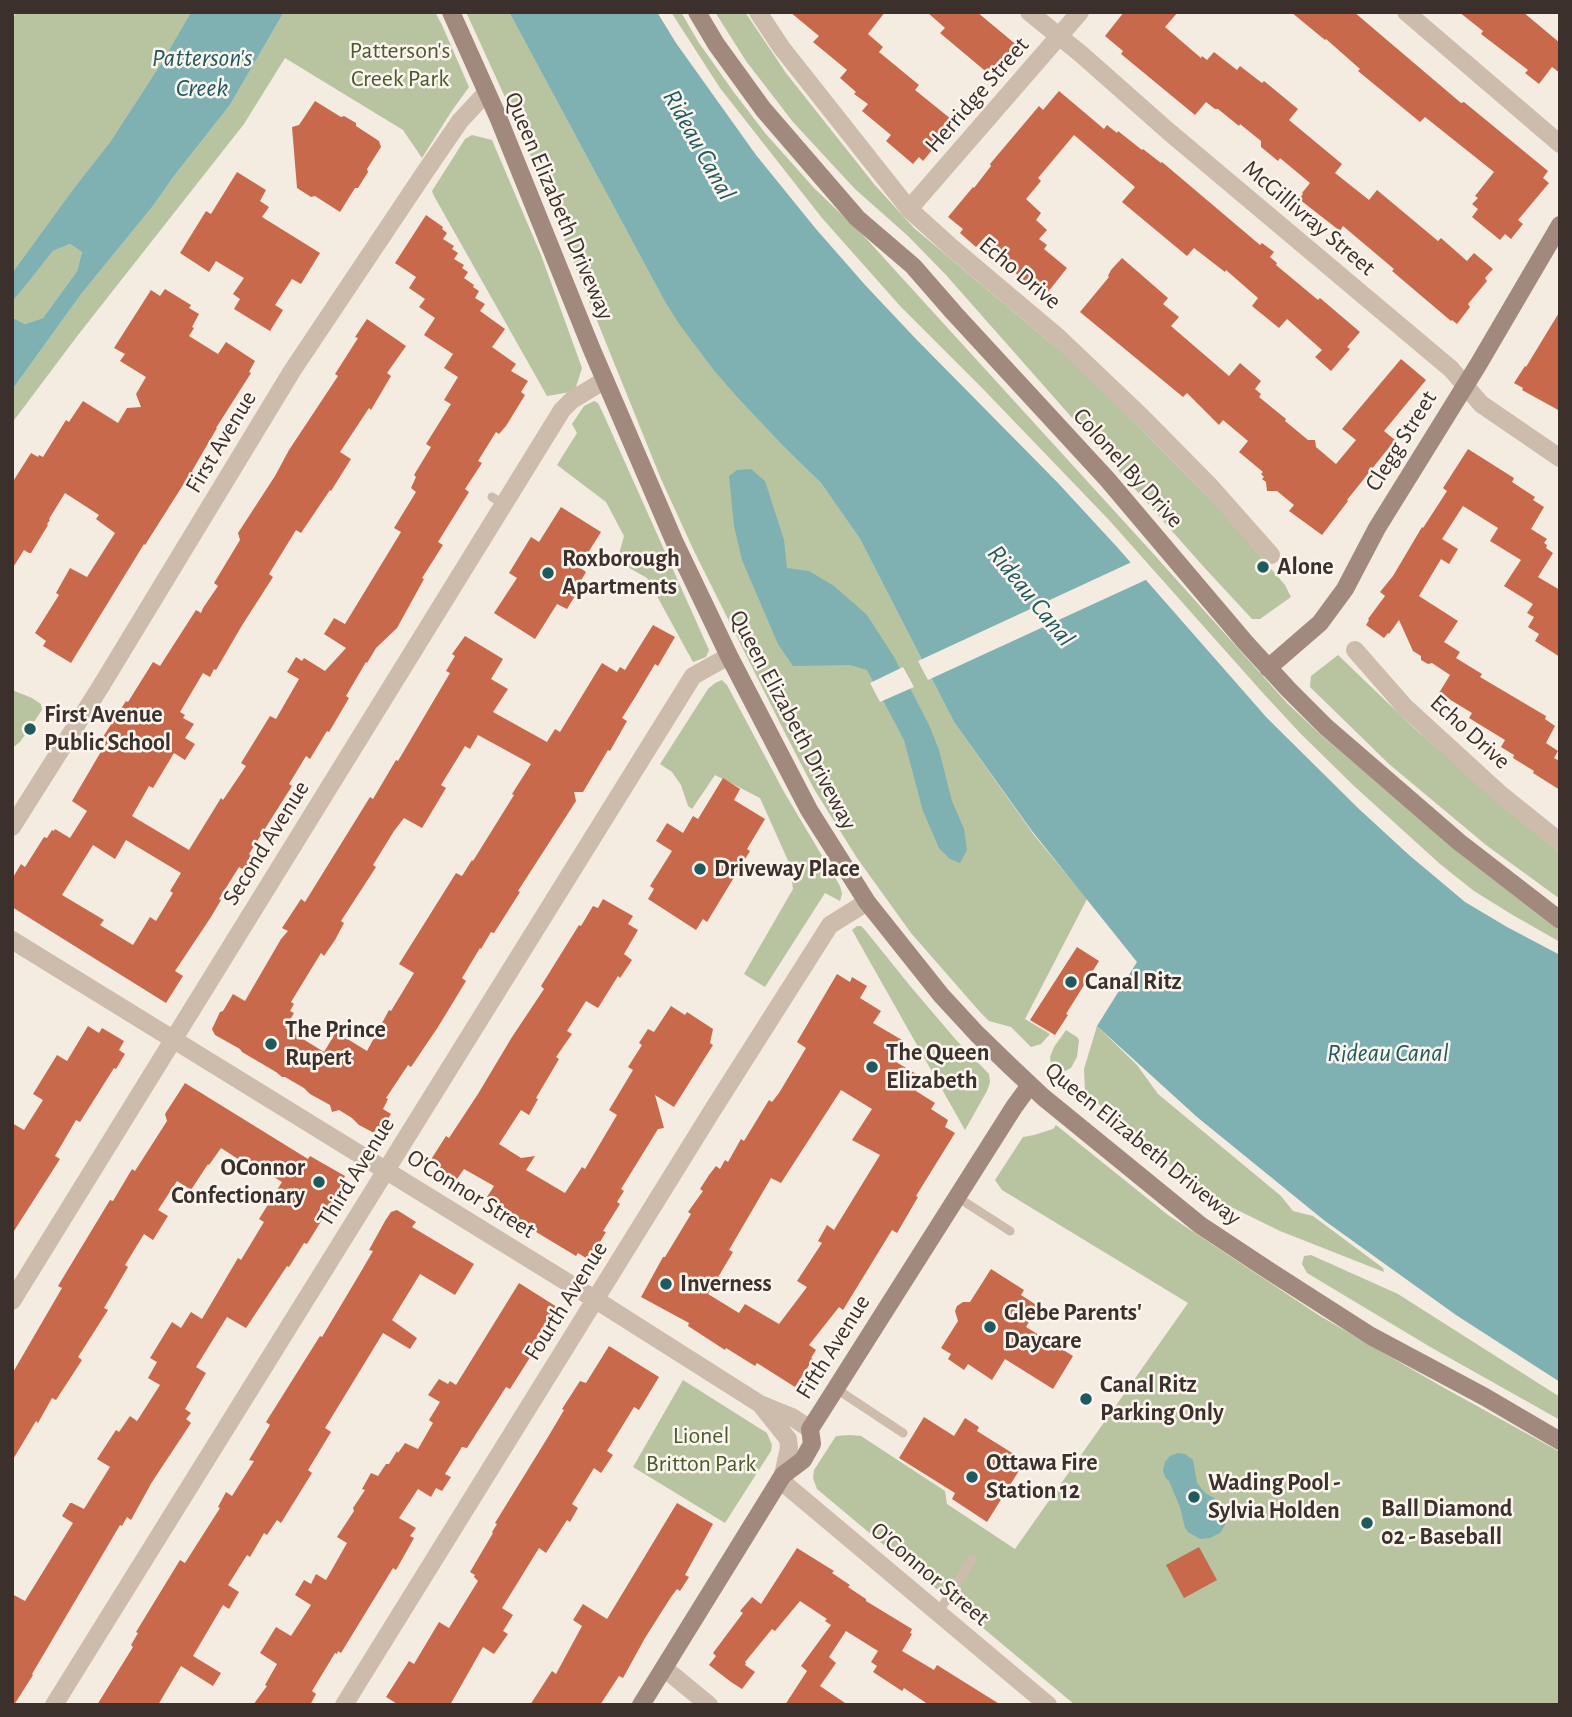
<!DOCTYPE html>
<html>
<head>
<meta charset="utf-8">
<style>
	body { margin:0 }
	#map { position:relative; width:1572px; height:1717px; overflow:hidden; background:#f4ebe1; font-family:"Alegreya Sans",sans-serif }
	canvas { display:block }
	.frame { position:absolute; inset:0; border:14px solid #3b302b; pointer-events:none }
</style>
</head>
<body>
<div id="map">
<canvas width="1572" height="1717"></canvas>
<div class="frame"></div>
</div>
<script>
const context = document.querySelector('canvas').getContext('2d');
context.lineJoin = 'round';
function fillPath(path, color) { context.fillStyle = color; context.fill(path, 'evenodd'); }
const shape = rows => new Path2D(rows.map(r => 'M' + r).join(''));
function stroke(path, color, width, dash) { context.strokeStyle = color; context.lineWidth = width; context.lineCap = dash ? 'butt' : 'round'; context.setLineDash(dash || []); context.stroke(path); }
function label(font, color, halo, rows, align = 'center') {
  context.font = font + ' "Alegreya Sans",sans-serif'; context.lineWidth = 5; context.setLineDash([]); context.textBaseline = 'middle'; context.strokeStyle = halo; context.fillStyle = color; for (const [text, x, y, turn = 0] of rows) {
    context.save(); context.translate(x, y); context.rotate((+turn || 0) * Math.PI / 180); context.textAlign = isNaN(turn) ? turn : align; if (halo) context.strokeText(text, 0, 0); context.fillText(text, 0, 0); context.restore();
  }
}
fillPath(shape([
	[17,12,191,12,162,62,110,142,74,188,12,273,12,19],
	[284,12,435,12,442,25,469,87,451,112,422,158,403,130,285,58,244,124,78,335,12,423,12,390,82,293,153,206,174,176,230,105],
	[466,12,509,12,665,302,715,372,785,448,821,483,860,539,954,722,1034,835,1087,899,1025,1019,1050,1034,1041,1044,1031,1047,1011,1027,989,1021,980,1012,911,933,857,858,814,789,784,731,694,551,661,479,520,130],
	[671,12,681,12,699,43,733,91,765,133,814,188,862,234,1149,549,1287,703,1321,735,1463,856,1560,931,1560,942,1511,914,1474,891,1440,864,1353,785,1300,733,1262,692,1109,520,984,390,901,307,822,218,720,88],
	[715,12,745,12,786,73,874,184,914,228,1064,354,1108,395,1216,505,1285,585,1291,597,1260,619,1252,619,1202,565,946,275,908,236,855,189,793,122,746,61],
	[472,135,492,140,541,255,582,368,576,387,570,392,547,396,434,196,432,191,465,139],
	[70,244,82,252,77,271,43,318,25,324,13,318,12,302,28,281,53,251],
	[594,401,598,403,602,411,709,650,706,657,693,662,647,578,617,561,624,536,606,502,557,465,577,433,572,424,584,406],
	[1338,655,1415,729,1560,853,1560,899,1486,845,1389,764,1310,687,1311,676],
	[722,680,727,685,784,792,840,886,842,894,840,901,825,893,765,987,744,974,793,889,790,865,760,798,715,775,692,809,688,806,681,785,672,772,660,764,708,689,715,683],
	[12,690,32,698,41,704,42,710,20,742,12,748],
	[857,926,861,926,865,930,911,987,957,1041,989,1074,990,1082,987,1091,965,1130,852,930],
	[1097,1026,1137,1065,1158,1094,1281,1196,1293,1211,1313,1216,1383,1268,1384,1272,1280,1231,1225,1204,1158,1156,1085,1092,1084,1069],
	[1066,1030,1077,1037,1079,1040,1077,1057,1071,1068,1065,1071,1059,1070,1051,1063,1050,1057,1054,1047],
	[1056,1125,1168,1215,1320,1316,1439,1385,1560,1452,1560,1705,1075,1705,817,1489,813,1478,814,1470,836,1436,850,1435,861,1436,945,1491,947,1504,1015,1549,1188,1303,1002,1190,995,1180,1023,1137,1034,1135,1053,1129],
	[1311,1255,1398,1294,1560,1397,1560,1420,1432,1348,1307,1273,1302,1264,1304,1256],
	[683,1380,767,1433,772,1445,771,1451,725,1523,633,1467]
]), '#b8c4a0');
fillPath(shape([
	[191,12,284,12,230,105,174,176,153,206,82,293,12,390,12,313,13,318,25,324,43,318,77,271,82,252,70,244,53,251,12,302,12,273,74,188,110,142,162,62],
	[509,12,657,12,676,43,756,155,816,229,866,286,915,338,1058,483,1117,547,1267,718,1359,809,1409,855,1465,902,1507,927,1560,955,1560,1382,1456,1315,1325,1221,1197,1117,1097,1026,1137,962,1032,831,954,722,860,539,821,483,785,448,739,399,715,372,680,325,665,302],
	[751,469,765,481,784,540,787,568,809,571,834,586,867,615,894,657,929,725,939,750,952,801,964,829,967,850,960,863,950,859,939,848,923,811,904,740,867,670,850,665,793,666,778,644,742,560,734,526,729,476,737,470],
	[1178,1453,1185,1454,1193,1460,1197,1483,1205,1493,1216,1499,1224,1508,1226,1521,1224,1527,1220,1533,1210,1538,1200,1539,1188,1532,1185,1528,1180,1507,1169,1481,1165,1477,1163,1470,1165,1462,1170,1456]
]), '#7fb0b2');
fillPath(shape([
	[1134,561,1150,578,928,680,918,661],
	[903,667,914,687,880,702,870,683]
]), '#f4ebe1');
fillPath(shape([
	[790,12,885,12,868,34,883,47,879,52,919,85,915,90,951,119,934,139,938,143,923,161,919,157,913,164,886,141,891,135,862,111,868,104,854,94,856,92,840,78,847,70,813,42,819,36],
	[927,12,977,12,1019,47,997,73,994,71,990,75,940,33,945,28],
	[1124,12,1178,12,1165,27,1201,58,1202,56,1207,60,1214,52,1237,70,1240,66,1262,83,1264,81,1298,109,1289,120,1342,164,1335,173,1369,200,1377,190,1438,241,1441,238,1467,261,1474,253,1493,269,1485,278,1487,281,1468,304,1470,307,1457,324,1452,320,1451,321,1392,271,1394,269,1343,226,1340,231,1299,199,1303,194,1302,193,1310,183,1280,158,1278,161,1261,147,1261,141,1240,124,1239,126,1218,109,1215,109,1206,102,1195,115,1121,54,1123,51,1105,36],
	[1291,12,1354,12,1461,103,1464,102,1548,171,1543,178,1549,183,1518,220,1523,224,1511,239,1505,234,1500,240,1472,217,1478,209,1472,204,1478,198,1475,196,1494,172,1425,117,1420,122,1358,71,1360,69,1326,39,1325,40],
	[1459,12,1523,12,1560,43,1560,73,1552,67,1539,84,1525,73,1528,70,1481,34,1483,31],
	[1059,91,1104,129,1107,125,1117,133,1118,131,1142,150,1143,149,1161,163,1162,162,1260,245,1262,243,1274,252,1270,257,1277,263,1276,265,1318,300,1320,298,1360,332,1347,347,1350,349,1331,371,1315,357,1322,350,1287,319,1279,328,1252,306,1258,298,1226,270,1225,272,1194,248,1187,256,1122,202,1135,187,1074,135,1038,178,1041,181,1026,199,1041,213,1036,220,1047,230,1039,239,1047,245,1044,249,1067,268,1048,292,1038,284,1034,289,1012,270,1014,267,989,243,986,236,976,247,960,233,963,229,948,217,973,187,974,188,991,166,990,164,1039,106,1043,110],
	[315,101,341,117,344,116,356,123,356,126,379,141,381,147,367,169,368,172,358,188,355,188,340,212,315,196,311,197,297,188,292,127,299,125],
	[237,172,266,190,260,201,269,207,262,217,320,253,301,284,292,279,275,305,283,310,270,331,234,309,240,299,233,294,244,278,216,261,209,272,180,253,206,211,211,214],
	[426,215,443,227,442,229,447,233,443,239,454,246,452,249,458,253,454,259,464,265,462,268,468,272,464,278,474,285,473,287,479,291,475,298,485,304,480,311,505,329,492,347,516,364,511,371,528,381,521,392,525,395,506,426,499,434,496,432,478,461,482,463,465,489,469,492,438,542,443,545,422,578,424,579,397,628,376,648,367,663,366,662,346,696,349,698,329,732,327,731,310,759,306,756,289,784,292,786,249,854,252,857,244,870,239,867,219,899,221,900,211,917,175,971,183,976,166,1003,12,907,12,879,21,864,25,867,44,837,47,838,52,830,54,831,55,829,70,838,87,811,72,801,106,743,101,740,126,701,128,702,153,662,160,666,196,610,201,613,203,608,218,586,214,583,240,540,238,533,275,476,289,450,338,376,335,374,358,338,355,337,367,319,406,346,387,373,391,376,371,410,369,408,340,452,351,459,331,491,330,490,301,533,296,530,269,574,273,577,241,627,216,670,214,669,210,677,203,673,180,712,185,715,183,718,194,724,185,738,195,744,185,760,174,753,153,788,149,786,132,816,189,850,221,798,223,800,246,766,241,763,270,716,276,719,299,679,287,672,296,657,302,661,304,658,325,671,346,648,324,634,334,618,345,624,401,532,394,528,416,492,411,488,416,477,414,475,431,447,426,444,451,404,444,400,458,377,444,368,453,354,424,335,435,318,419,307,425,299,409,288,416,277,395,263],
	[126,840,181,873,170,891,173,893,156,921,150,917,133,945,100,925,104,920,62,895,93,845,115,859],
	[1122,258,1168,298,1163,304,1179,317,1171,326,1229,376,1240,363,1261,381,1255,389,1261,394,1259,397,1286,419,1285,421,1308,440,1315,440,1316,447,1336,464,1356,440,1342,429,1401,359,1426,380,1384,431,1395,440,1347,500,1348,501,1322,535,1289,511,1294,505,1277,491,1267,491,1266,482,1262,479,1264,477,1261,474,1263,472,1239,452,1248,441,1223,420,1219,425,1187,393,1183,397,1080,312,1109,277,1108,276,1111,270],
	[165,289,191,305,189,308,199,314,192,327,194,328,189,336,218,354,226,342,255,361,249,372,251,373,216,428,217,428,192,471,193,472,185,486,183,485,145,545,144,544,71,663,43,646,46,641,35,633,59,595,56,593,70,568,87,577,115,533,96,519,99,515,65,493,49,519,50,520,47,524,48,525,31,553,29,553,24,550,12,569,12,483,31,453,38,457,39,455,43,457,66,420,69,422,83,401,118,423,127,408,141,407,136,394,146,377,120,361,125,354,114,348,151,290,160,296],
	[1560,311,1560,411,1522,390,1523,388,1514,383,1525,366,1526,367],
	[1468,449,1514,478,1512,482,1535,497,1533,500,1544,507,1531,529,1547,539,1544,543,1547,545,1546,548,1553,553,1538,577,1560,590,1560,657,1535,641,1539,634,1528,627,1534,617,1527,613,1533,604,1504,586,1521,560,1490,541,1498,528,1463,506,1442,539,1458,549,1449,564,1441,559,1419,596,1458,621,1444,642,1460,652,1456,658,1482,674,1480,677,1546,716,1545,719,1555,726,1546,743,1558,751,1554,758,1560,761,1560,790,1533,773,1534,771,1513,758,1514,755,1501,747,1505,740,1469,718,1472,713,1439,693,1450,675,1432,663,1428,664,1421,660,1421,656,1413,651,1399,620,1389,634,1388,633,1384,638,1366,625,1369,620,1368,619,1385,596,1380,592,1393,576,1422,527,1423,528,1447,491,1443,488],
	[561,507,601,532,579,567,586,572,576,589,578,591,567,609,557,604,535,639,494,613,517,578,509,573,531,537,539,542],
	[653,625,675,637,658,666,655,664,634,699,622,718,627,721,610,751,608,750,583,792,574,792,576,801,518,891,520,892,494,933,491,932,481,949,480,948,462,978,466,981,438,1027,411,1067,408,1065,386,1098,388,1099,383,1109,391,1114,378,1135,359,1125,352,1118,339,1110,332,1112,330,1105,310,1094,304,1088,285,1077,282,1077,276,1072,242,1052,240,1049,215,1035,212,1029,220,1012,223,1011,233,994,245,1001,281,939,288,931,282,928,301,899,305,902,370,797,373,799,396,760,398,761,450,673,446,671,455,656,452,654,465,636,503,659,491,679,508,689,493,712,547,742,555,729,560,732,602,663,617,672,620,667,625,670],
	[478,735,531,764,512,794,514,795,473,861,472,860,462,876,456,873,399,964,414,973,391,1011,389,1010,367,1051,336,1032,324,1052,285,1028,294,1013,290,1011,294,1004,291,1002,321,953,324,956,335,940,344,923,341,921,376,867,373,865,394,831,404,818,422,828,446,788,441,785,465,746,470,749],
	[723,778,740,789,734,800,765,819,747,849,750,851,707,922,703,919,696,930,648,899,654,889,650,886,672,851,656,841,667,823,683,833,693,816,698,819],
	[603,899,633,916,628,924,638,930,624,954,632,960,620,978,618,976,598,1008,586,1001,567,1031,572,1034,556,1057,559,1059,536,1098,538,1099,529,1115,521,1110,499,1144,521,1158,535,1156,526,1170,565,1193,582,1167,585,1169,617,1115,609,1110,633,1070,628,1067,642,1045,639,1043,648,1029,654,1032,671,1006,685,1015,687,1012,713,1029,710,1043,713,1045,674,1107,655,1095,664,1128,658,1129,621,1189,624,1191,617,1202,620,1204,603,1231,606,1232,589,1260,578,1253,576,1256,508,1215,510,1211,487,1197,494,1186,464,1169,457,1179,436,1167,437,1165,430,1161,446,1136,449,1138,478,1094,512,1037,544,989,541,986,579,925,581,926,593,906,598,908],
	[1077,947,1099,961,1066,1014,1068,1015,1055,1035,1030,1020],
	[837,974,850,982,852,977,867,986,860,998,881,1011,873,1023,902,1040,891,1059,923,1078,916,1091,935,1103,931,1109,948,1120,945,1127,955,1133,916,1196,918,1197,897,1233,892,1230,843,1310,839,1307,809,1345,816,1350,811,1358,813,1359,795,1387,757,1363,755,1366,726,1348,725,1350,688,1326,689,1323,641,1297,663,1257,665,1257,691,1214,688,1212,703,1191,700,1189,709,1175,716,1166,720,1169,725,1160,728,1162,741,1139,744,1141,769,1100,772,1102,779,1093,806,1048,797,1042],
	[841,1090,872,1109,852,1140,880,1155,834,1230,827,1225,818,1241,822,1243,797,1281,807,1287,779,1324,745,1304,739,1313,708,1294,733,1252,729,1250,771,1178,781,1183],
	[88,1026,99,1033,102,1028,124,1041,119,1050,125,1054,116,1069,114,1068,80,1122,76,1120,55,1156,60,1159,12,1234,12,1123,24,1130,43,1100,33,1094,57,1055,67,1061],
	[185,1083,308,1159,310,1156,345,1176,343,1180,346,1181,307,1244,304,1243,289,1267,287,1266,246,1328,227,1317,196,1367,206,1373,185,1409,191,1413,186,1419,191,1423,152,1482,131,1520,127,1517,122,1526,120,1525,32,1674,33,1675,14,1705,12,1705,12,1594,25,1601,73,1523,62,1516,70,1503,72,1503,84,1509,110,1467,97,1459,116,1430,119,1432,130,1416,137,1421,160,1385,148,1378,157,1362,150,1358,172,1322,181,1328,191,1312,202,1319,238,1258,241,1260,264,1222,259,1219,282,1182,240,1156,238,1159,221,1148,209,1165,208,1164,191,1190,177,1181,158,1210,168,1216,153,1240,144,1234,125,1265,128,1267,104,1308,108,1310,78,1357,82,1360,56,1400,52,1398,38,1423,36,1421,12,1461,12,1374,62,1288,58,1286,110,1200,113,1201,132,1169,135,1171,167,1121,165,1114],
	[397,1210,416,1222,412,1227,474,1264,455,1295,420,1274,392,1320,417,1338,410,1349,383,1333,325,1428,331,1432,308,1470,312,1473,281,1523,277,1520,267,1535,264,1533,250,1557,247,1555,228,1585,239,1592,229,1609,223,1605,193,1656,221,1673,213,1686,181,1666,158,1705,97,1705,133,1647,131,1645,138,1633,136,1632,180,1560,185,1563,220,1508,218,1507,226,1492,232,1496,254,1461,249,1460,270,1425,266,1422,320,1336,322,1337,359,1275,373,1251,369,1250,385,1221,391,1212],
	[991,1269,1024,1290,1021,1295,1038,1306,1026,1327,1073,1356,1053,1389,1005,1359,992,1380,968,1364,964,1370,948,1359,951,1354,941,1348,958,1321,955,1311,957,1306,963,1302,970,1302],
	[519,1283,557,1307,551,1316,555,1318,510,1389,506,1387,467,1448,462,1447,445,1474,451,1477,442,1491,436,1488,431,1497,418,1489,399,1518,416,1528,410,1536,414,1538,396,1570,393,1568,341,1653,338,1651,337,1654,335,1653,312,1691,316,1694,310,1705,253,1705,267,1686,265,1685,277,1664,260,1653,276,1627,291,1636,311,1605,295,1595,304,1580,311,1584,316,1574,326,1580,347,1543,337,1537,354,1511,353,1508,365,1490,362,1489,371,1473,378,1476,386,1464,389,1464,397,1451,398,1453,405,1443,418,1449,433,1423,429,1420,440,1402,428,1395,439,1379,448,1384,450,1381,456,1385],
	[609,1346,659,1377,639,1410,634,1407,607,1451,613,1455,601,1473,594,1468,572,1504,578,1508,570,1522,567,1520,546,1553,539,1548,502,1608,513,1615,503,1631,508,1634,494,1654,483,1647,450,1705,399,1705,386,1697,409,1661,414,1664,439,1622,449,1628,478,1581,474,1577,475,1575,470,1572,493,1533,492,1532,497,1524,495,1523,548,1437,564,1410,562,1409,580,1381,586,1383],
	[924,1417,954,1436,965,1418,979,1427,977,1431,1025,1461,987,1522,952,1499,955,1493,899,1458],
	[677,1503,713,1524,685,1575,689,1577,680,1591,677,1589,671,1597,645,1638,623,1678,619,1676,600,1705,530,1705,552,1671,556,1674,582,1626,573,1620,583,1604,607,1619],
	[1199,1547,1217,1580,1184,1598,1166,1565],
	[797,1548,834,1571,832,1573,850,1585,848,1587,866,1599,866,1601,912,1629,910,1633,912,1634,902,1651,934,1670,937,1665,1001,1705,929,1705,904,1688,902,1691,873,1672,877,1666,871,1662,878,1651,846,1631,829,1657,836,1663,820,1686,848,1705,785,1705,807,1671,801,1666,831,1625,825,1621,827,1619,800,1601,775,1631,772,1629,745,1662,746,1663,745,1665,755,1672,742,1689,731,1682,709,1665,716,1656,713,1653,743,1613,740,1611,752,1597,761,1604]
]), '#c8694b');
stroke(shape([
	[492,497,503,504],
	[957,1197,1010,1231],
	[835,1388,903,1433],
	[938,1613,972,1559]
]), '#cdbbac', 9);
stroke(shape([
	[758,12,781,47,909,209,951,247,1059,338,1142,417,1209,485,1271,555],
	[1029,12,1081,54,1168,131,1451,369,1481,404,1560,458],
	[1406,12,1560,144],
	[909,209,1080,12],
	[1355,650,1405,707,1499,793,1560,842],
	[12,827,101,686,292,371,425,172,460,121,486,93],
	[12,940,596,1300,760,1404,792,1417,810,1429],
	[12,1301,562,410,572,400,605,380],
	[760,1404,788,1439,789,1448,783,1475],
	[780,1480,1048,1705],
	[664,1668,709,1705],
	[54,1705,693,676,729,656],
	[344,1705,712,1111,830,925,867,902]
]), '#cdbbac', 18);
stroke(shape([
	[451,12,498,117,592,350,675,543,729,656,809,810,867,902,941,995,977,1034,1010,1066,1043,1097,1200,1225,1271,1272,1371,1336,1485,1397,1560,1441],
	[697,12,716,44,763,109,857,218,913,266,954,313,1107,479,1245,642,1289,690,1326,727,1459,842,1560,920],
	[1268,668,1320,623,1345,589,1377,528,1478,365,1560,225],
	[641,1705,783,1475,803,1460,812,1444,810,1429,819,1415,1014,1107,1030,1085]
]), '#a18a7d', 18);
for (const [x, y, r, color] of [
	[1263,567,7,"#1f5a5e"],
	[548,573,7,"#1f5a5e"],
	[30,729,7,"#1f5a5e"],
	[700,869,7,"#1f5a5e"],
	[1071,982,7,"#1f5a5e"],
	[271,1044,7,"#1f5a5e"],
	[872,1067,7,"#1f5a5e"],
	[319,1182,7,"#1f5a5e"],
	[666,1284,7,"#1f5a5e"],
	[990,1327,7,"#1f5a5e"],
	[1086,1399,7,"#1f5a5e"],
	[972,1477,7,"#1f5a5e"],
	[1194,1497,7,"#1f5a5e"],
	[1367,1523,7,"#1f5a5e"]
]) { const dot = new Path2D(); dot.arc(x, y, r, 0, 2 * Math.PI); context.fillStyle = color; context.fill(dot); stroke(dot, '#fbf5ee', 2.5); }
label('24px', '#4a5a2e', '#fbf5ee', [
	["Patterson's",400,51],
	["Creek Park",400,79],
	["Lionel",701,1436],
	["Britton Park",701,1464]
]);
label('24px', '#3b302b', '#fbf5ee', [
	["Herridge Street",977,95,-49],
	["Queen Elizabeth Driveway",559,206,67],
	["McGillivray Street",1309,218,40],
	["Echo Drive",1020,273,40],
	["Clegg Street",1401,441,-58],
	["First Avenue",221,442,-59],
	["Colonel By Drive",1128,468,48],
	["Queen Elizabeth Driveway",793,720,62],
	["Echo Drive",1470,732,42],
	["Second Avenue",266,843,-58],
	["Queen Elizabeth Driveway",1143,1144,39],
	["Third Avenue",356,1172,-58],
	["O'Connor Street",471,1194,32],
	["Fourth Avenue",566,1301,-58],
	["Fifth Avenue",833,1347,-58],
	["O'Connor Street",930,1574,40]
]);
label('bold 24px', '#3b302b', '#fbf5ee', [
	["Roxborough",562,559],
	["Apartments",562,587],
	["Alone",1277,567],
	["First Avenue",44,715],
	["Public School",44,743],
	["Driveway Place",714,869],
	["Canal Ritz",1085,982],
	["The Prince",285,1030],
	["Rupert",285,1058],
	["The Queen",886,1053],
	["Elizabeth",886,1081],
	["OConnor",305,1168,"right"],
	["Confectionary",305,1196,"right"],
	["Inverness",680,1284],
	["Glebe Parents'",1004,1313],
	["Daycare",1004,1341],
	["Canal Ritz",1100,1385],
	["Parking Only",1100,1413],
	["Ottawa Fire",986,1463],
	["Station 12",986,1491],
	["Wading Pool -",1208,1483],
	["Sylvia Holden",1208,1511],
	["Ball Diamond",1381,1509],
	["02 - Baseball",1381,1537]
], 'left');
label('italic 26px', '#1f5a5e', '#fbf5ee', [
	["Patterson's",202,58],
	["Creek",202,88],
	["Rideau Canal",699,145,61],
	["Rideau Canal",1031,596,51],
	["Rideau Canal",1388,1053]
]);
</script>
</body>
</html>
